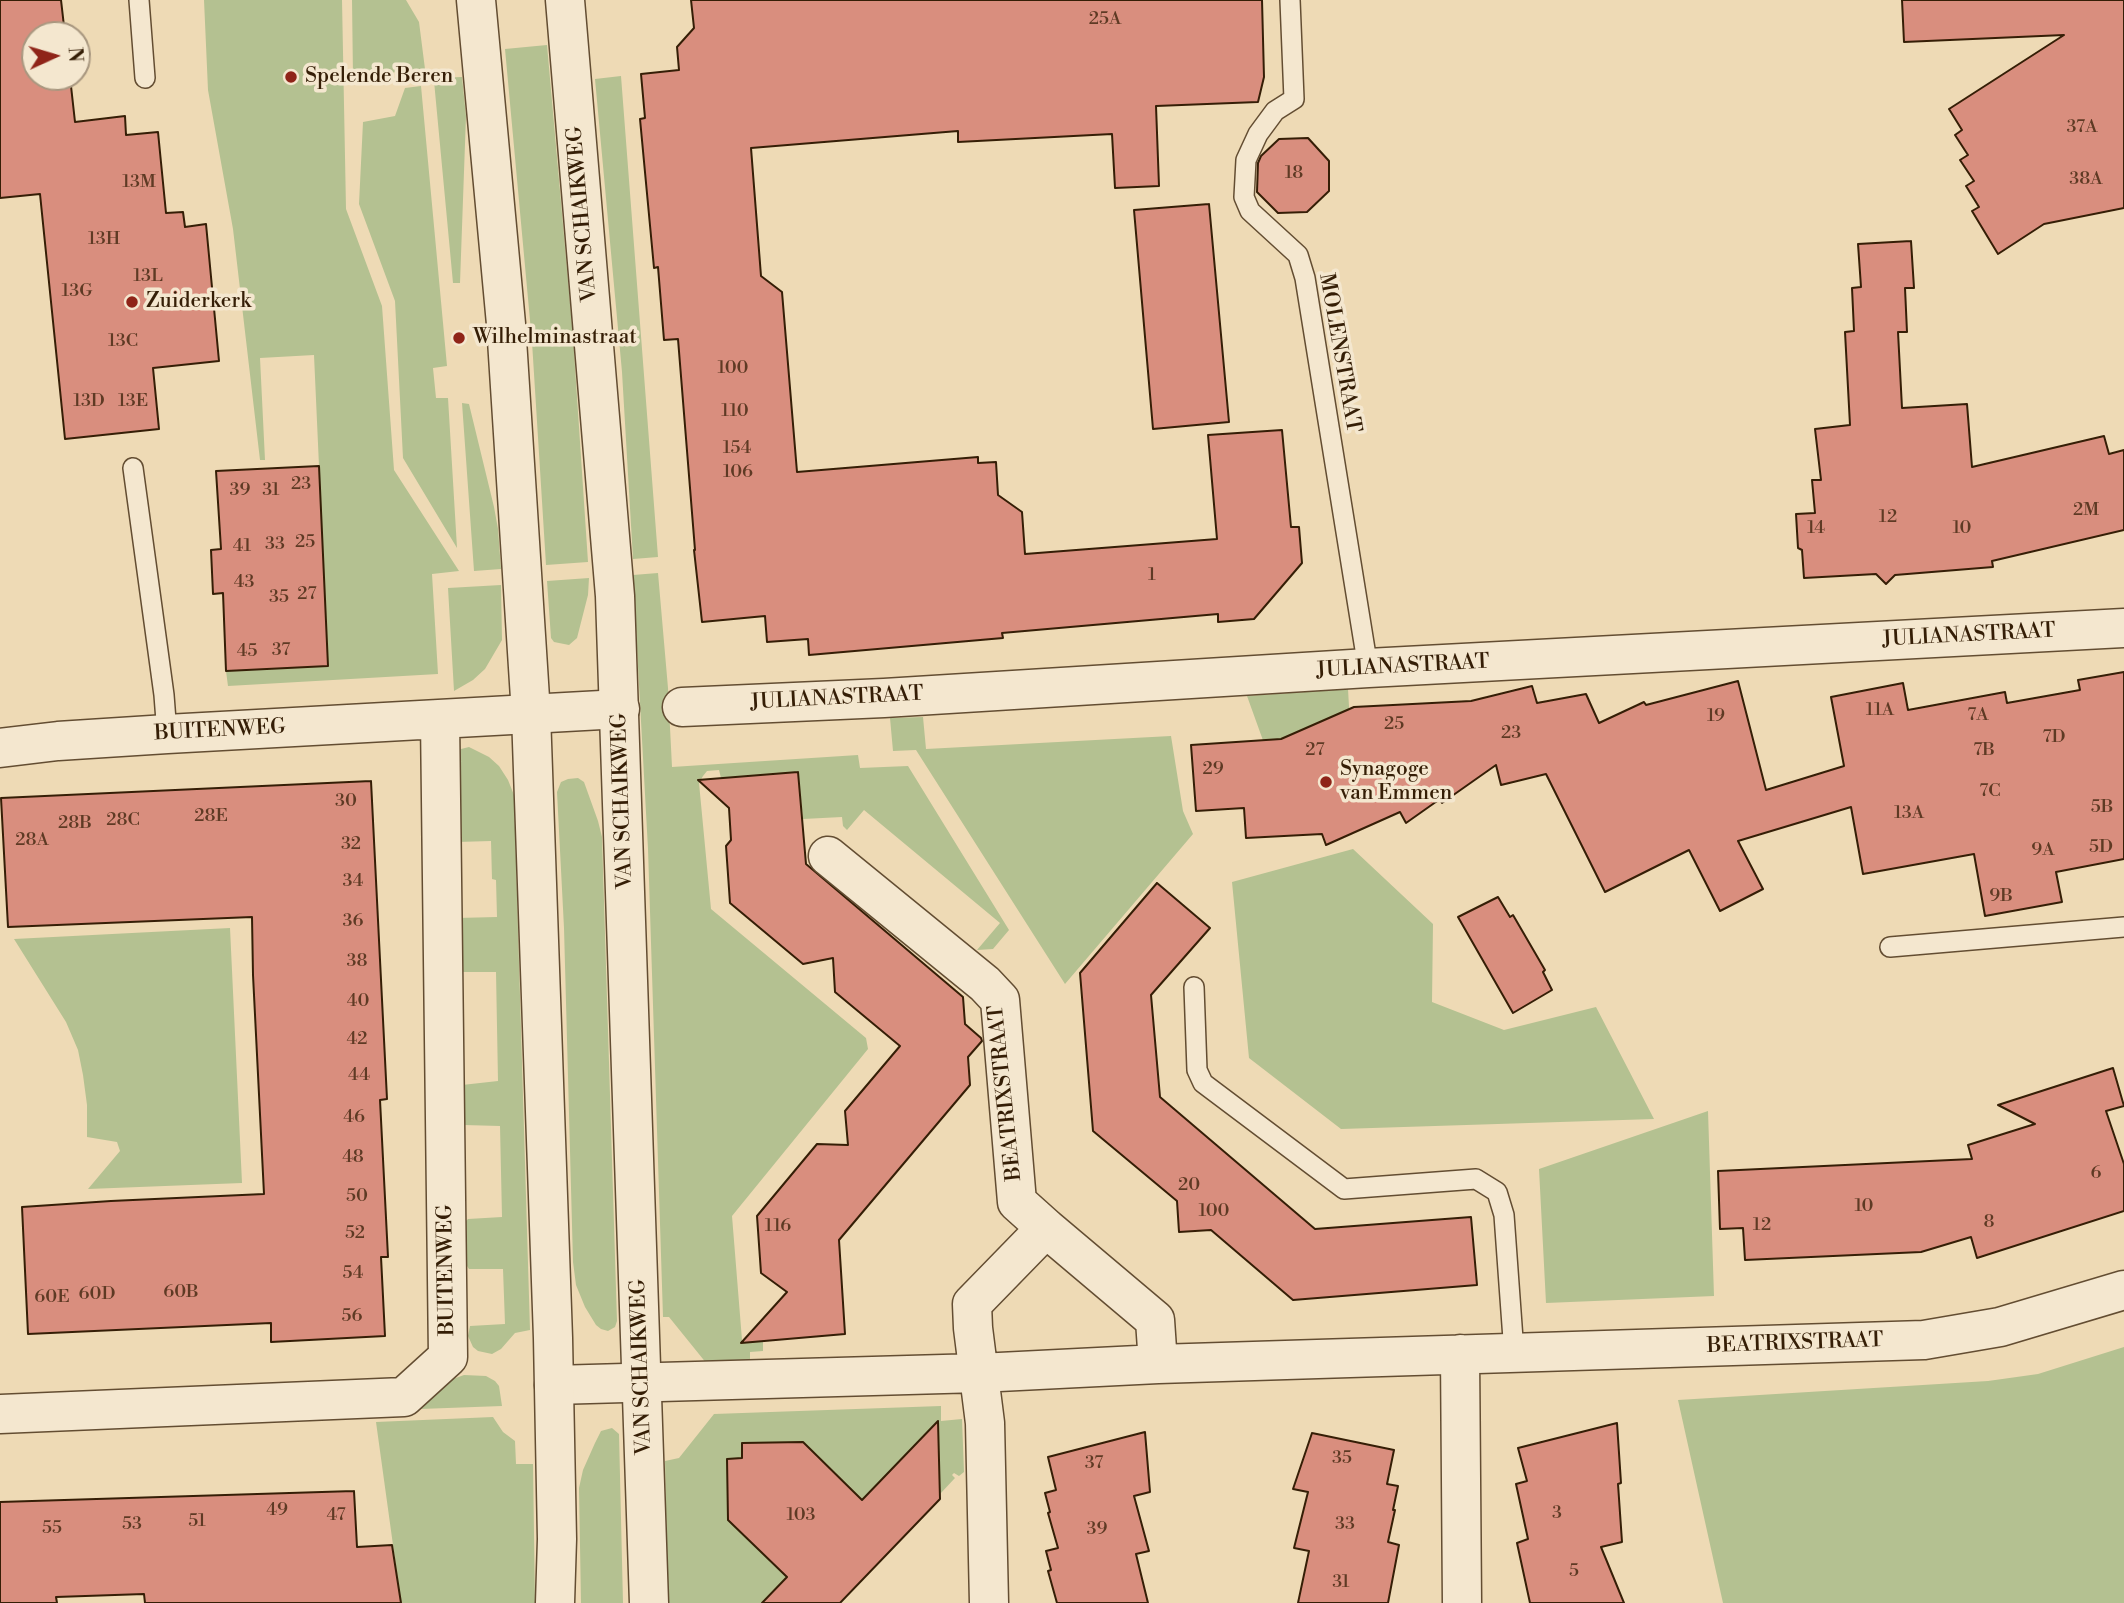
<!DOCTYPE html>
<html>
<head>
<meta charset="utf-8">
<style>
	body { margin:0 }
	#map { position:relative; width:2124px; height:1603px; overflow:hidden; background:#eedab5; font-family:"Libre Bodoni",serif }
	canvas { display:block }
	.north { position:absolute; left:21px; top:21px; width:70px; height:70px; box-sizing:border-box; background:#f4e7cf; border:2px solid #a8977f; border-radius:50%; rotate:86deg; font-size:19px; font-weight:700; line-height:28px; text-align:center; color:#351e06 }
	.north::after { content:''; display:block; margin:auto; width:24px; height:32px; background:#8f2418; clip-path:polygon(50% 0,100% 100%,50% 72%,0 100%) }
</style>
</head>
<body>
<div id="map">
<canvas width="2124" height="1603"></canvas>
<div class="north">N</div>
</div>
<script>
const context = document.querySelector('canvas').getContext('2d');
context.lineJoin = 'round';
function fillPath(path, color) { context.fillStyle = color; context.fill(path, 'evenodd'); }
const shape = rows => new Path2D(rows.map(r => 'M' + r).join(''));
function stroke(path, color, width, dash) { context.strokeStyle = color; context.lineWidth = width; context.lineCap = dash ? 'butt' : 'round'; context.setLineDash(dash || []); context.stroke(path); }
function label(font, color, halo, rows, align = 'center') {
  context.font = font + ' "Libre Bodoni",serif'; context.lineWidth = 7; context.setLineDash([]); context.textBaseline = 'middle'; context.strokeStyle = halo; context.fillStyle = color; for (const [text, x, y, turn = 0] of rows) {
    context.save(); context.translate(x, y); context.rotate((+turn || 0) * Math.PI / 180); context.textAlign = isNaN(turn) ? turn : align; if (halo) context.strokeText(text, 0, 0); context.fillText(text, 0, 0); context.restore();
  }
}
fillPath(shape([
	[204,0,342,0,346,209,382,306,394,470,459,571,432,574,438,674,228,686,226,671,328,666,314,355,260,358,265,460,260,460,233,229,208,90],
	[352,0,406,0,419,22,425,69,353,77],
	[547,45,573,337,588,562,546,565,532,342,505,49],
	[621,76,658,557,633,559,622,372,595,79],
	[462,77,466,116,460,283,453,283,434,81,435,78],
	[421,86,447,366,433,368,436,398,448,398,457,548,403,458,395,301,359,204,363,122,395,116,405,88],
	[462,403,469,404,494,507,498,529,501,569,474,571],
	[658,573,668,688,672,767,858,755,860,768,908,766,1009,930,993,949,977,950,1000,923,864,810,847,830,843,826,842,817,803,819,798,772,721,778,719,770,707,771,703,776,699,783,711,909,866,1038,868,1049,732,1216,742,1340,763,1339,763,1351,750,1352,750,1362,707,1364,669,1317,663,1317,648,849,633,575],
	[589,578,588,595,577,638,569,645,554,642,551,638,547,581],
	[501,585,502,640,485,669,473,680,454,691,448,588],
	[1348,689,1351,742,1393,815,1372,825,1326,720,1269,757,1247,696],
	[923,717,926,749,1171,736,1183,811,1193,834,1065,984,916,750,893,751,890,718],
	[469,747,489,757,499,766,508,780,514,795,530,1330,515,1333,501,1349,492,1354,478,1351,473,1347,468,1336,470,1326,505,1324,503,1269,469,1269,467,1266,466,1221,468,1219,502,1217,500,1126,464,1125,462,1085,498,1081,496,972,460,972,457,918,497,917,496,880,492,879,491,841,457,842,457,755,461,749],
	[578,778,584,782,598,821,602,837,617,1321,615,1327,608,1331,601,1329,596,1325,585,1307,576,1285,573,1262,564,928,557,792,561,782,568,779],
	[1353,849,1433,924,1432,1002,1504,1030,1596,1007,1654,1119,1341,1129,1249,1058,1232,882],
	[230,928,242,1183,88,1189,120,1151,117,1142,87,1137,87,1105,83,1075,78,1050,66,1022,14,939],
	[1708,1111,1714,1296,1546,1303,1539,1169],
	[2124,1347,2124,1603,1723,1603,1678,1400,1988,1381,2038,1374],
	[464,1375,486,1376,495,1381,499,1386,502,1406,420,1409,419,1405,453,1379],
	[941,1406,941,1421,962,1419,964,1472,959,1476,954,1473,952,1475,955,1478,940,1494,938,1439,919,1440,862,1500,803,1442,742,1443,742,1458,727,1459,728,1520,787,1577,762,1603,668,1603,665,1461,679,1458,714,1414],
	[493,1417,503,1432,515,1441,516,1464,533,1464,535,1603,401,1603,376,1422],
	[612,1428,619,1434,623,1603,581,1603,579,1488,583,1470,595,1443,601,1431]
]), '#b4c191');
const building = shape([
	[0,0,61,0,65,35,35,35,35,77,70,77,75,122,125,116,126,135,158,132,166,213,183,212,185,227,206,224,219,361,153,368,159,429,65,439,40,194,0,198,0,0],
	[691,0,1262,0,1264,77,1258,102,1156,106,1159,186,1115,188,1112,134,958,142,958,131,751,148,761,276,782,292,797,472,978,457,978,463,996,462,998,495,1022,512,1025,554,1217,539,1208,435,1282,430,1291,527,1299,527,1302,563,1254,619,1218,622,1218,614,1002,633,1003,638,809,655,808,639,767,642,765,616,702,622,694,550,695,550,678,339,664,340,658,267,654,268,640,119,645,118,641,74,679,70,677,47,694,28,691,0],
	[1902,0,2124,0,2124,208,2044,224,1998,254,1972,211,1979,207,1966,186,1974,181,1960,160,1968,155,1955,135,1962,130,1949,109,2064,35,1904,42,1902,0],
	[1308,138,1329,161,1329,191,1307,212,1278,213,1257,192,1258,163,1261,156,1279,139,1308,138],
	[1209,204,1229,422,1153,429,1134,210,1209,204],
	[1911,241,1914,288,1905,288,1907,332,1898,332,1902,408,1967,404,1972,467,2104,436,2109,454,2124,450,2124,530,1992,561,1993,567,1895,575,1886,584,1876,574,1804,578,1802,550,1798,548,1796,514,1815,513,1812,480,1821,480,1815,429,1850,425,1845,332,1854,331,1852,288,1861,287,1858,244,1911,241],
	[319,466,328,666,226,671,223,593,213,594,211,550,221,549,216,471,319,466],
	[2124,672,2124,859,2056,872,2062,902,1985,916,1974,854,1863,874,1851,807,1738,841,1763,889,1720,911,1689,850,1605,892,1546,774,1501,785,1496,765,1442,803,1440,799,1406,823,1400,812,1326,845,1322,834,1246,838,1244,808,1196,811,1191,745,1281,739,1354,707,1471,701,1532,686,1537,703,1586,694,1599,723,1644,702,1646,705,1738,681,1766,790,1844,766,1831,697,1903,683,1908,710,2005,692,2007,703,2080,690,2078,680,2124,672],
	[798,772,806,864,963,997,965,1024,981,1038,982,1041,968,1057,970,1085,839,1240,845,1334,741,1343,787,1292,761,1273,757,1216,817,1144,848,1145,845,1111,900,1046,835,992,833,958,803,964,730,903,726,846,731,840,729,808,698,780,798,772],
	[371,781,387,1099,380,1100,388,1257,381,1257,385,1336,271,1342,271,1323,28,1334,22,1207,111,1201,264,1194,253,975,252,917,8,927,1,798,371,781],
	[1157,883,1210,928,1151,995,1160,1097,1315,1229,1471,1217,1477,1285,1293,1300,1211,1230,1179,1232,1177,1201,1093,1131,1080,973,1157,883],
	[1498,897,1510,917,1513,915,1545,970,1543,972,1552,990,1513,1013,1458,917,1498,897],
	[2113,1068,2124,1106,2106,1111,2124,1164,2124,1211,1977,1258,1971,1237,1921,1252,1745,1260,1743,1228,1720,1229,1718,1171,1972,1159,1968,1145,2035,1124,1998,1105,2113,1068],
	[938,1421,940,1499,840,1603,762,1603,787,1577,728,1520,727,1459,742,1458,742,1443,803,1442,862,1500,938,1421],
	[1617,1423,1621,1483,1618,1484,1622,1542,1601,1547,1624,1603,1530,1603,1517,1543,1528,1539,1516,1484,1527,1481,1518,1448,1617,1423],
	[1145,1432,1150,1492,1134,1496,1149,1551,1136,1554,1148,1603,1057,1603,1048,1571,1051,1570,1046,1551,1058,1548,1048,1513,1050,1512,1045,1493,1056,1490,1048,1457,1145,1432],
	[1312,1433,1394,1450,1387,1484,1398,1486,1393,1510,1395,1510,1388,1542,1399,1545,1388,1603,1298,1603,1309,1551,1294,1548,1308,1492,1293,1489,1312,1433],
	[354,1491,357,1547,392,1545,401,1603,145,1603,144,1594,56,1597,57,1603,0,1603,0,1502,354,1491]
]);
fillPath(building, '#d98e7e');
stroke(building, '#351e06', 2);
const service = shape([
	[139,0,145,78],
	[1290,0,1294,99,1275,111,1258,134,1246,160,1244,197,1250,211,1298,255,1305,278,1368,668],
	[133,468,164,695,167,734],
	[1890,947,2124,927],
	[1194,987,1197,1070,1203,1083,1344,1189,1476,1179,1497,1192,1504,1215,1514,1353]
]);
const minor = shape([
	[682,707,884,698,1368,668,2124,628],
	[0,748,58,741,167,734,620,709],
	[828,856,985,984,1000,1000,1017,1202,1046,1228,972,1304,973,1328,985,1423,989,1603],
	[1046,1228,1155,1320,1158,1364],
	[1460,1354,1462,1603],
	[554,1385,979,1373,1158,1364,1924,1340,2000,1327,2124,1290],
	[0,1414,404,1397,448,1357,440,719]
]);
const tertiary = shape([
	[476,0,506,324,531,714,553,1338,557,1539,555,1603],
	[565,0,615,596,649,1603]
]);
stroke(service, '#634d32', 22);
stroke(minor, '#634d32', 41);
stroke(tertiary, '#634d32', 41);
stroke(service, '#f4e7cf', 19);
stroke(minor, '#f4e7cf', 38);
stroke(tertiary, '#f4e7cf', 38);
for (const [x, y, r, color] of [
	[291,77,7,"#8f2418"],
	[132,302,7,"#8f2418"],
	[459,338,7,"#8f2418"],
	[1326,782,7,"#8f2418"]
]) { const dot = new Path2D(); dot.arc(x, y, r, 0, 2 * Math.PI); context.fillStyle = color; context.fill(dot); stroke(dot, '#f4e7cf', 2.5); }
label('18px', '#5e3a24', null, [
	["25A",1105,20],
	["37A",2082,128],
	["18",1294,174],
	["38A",2086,180],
	["13M",139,183],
	["13H",104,240],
	["13L",148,277],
	["13G",77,292],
	["13C",123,342],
	["100",733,369],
	["13D",89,402],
	["13E",133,402],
	["110",735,412],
	["154",737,449],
	["106",738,473],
	["23",301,485],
	["39",240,491],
	["31",271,491],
	["2M",2086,511],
	["12",1888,518],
	["14",1816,529],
	["10",1962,529],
	["25",305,543],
	["33",275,545],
	["41",242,547],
	["1",1152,576],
	["43",244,583],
	["27",307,595],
	["35",279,598],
	["37",281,651],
	["45",247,652],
	["11A",1880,711],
	["7A",1978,716],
	["19",1716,717],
	["25",1394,725],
	["23",1511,734],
	["7D",2054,738],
	["27",1315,751],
	["7B",1984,751],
	["29",1213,770],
	["7C",1990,792],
	["30",346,802],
	["5B",2102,808],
	["13A",1909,814],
	["28E",211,817],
	["28C",123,821],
	["28B",75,824],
	["28A",32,841],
	["32",351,845],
	["5D",2101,848],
	["9A",2043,851],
	["34",353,882],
	["9B",2001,897],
	["36",353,922],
	["38",357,962],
	["40",358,1002],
	["42",357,1040],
	["44",359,1076],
	["46",354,1118],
	["48",353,1158],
	["6",2096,1174],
	["20",1189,1186],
	["50",357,1197],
	["10",1864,1207],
	["100",1214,1212],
	["8",1989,1223],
	["12",1762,1226],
	["116",778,1227],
	["52",355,1234],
	["54",353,1274],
	["60B",181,1293],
	["60D",97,1295],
	["60E",52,1298],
	["56",352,1317],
	["35",1342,1459],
	["37",1094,1464],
	["49",277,1511],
	["3",1557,1514],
	["47",336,1516],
	["103",801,1516],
	["51",197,1522],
	["53",132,1525],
	["33",1345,1525],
	["55",52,1529],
	["39",1097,1530],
	["5",1574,1572],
	["31",1341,1583]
]);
label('21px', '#351e06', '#f4e7cf', [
	["Spelende Beren",305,77],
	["Zuiderkerk",146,302],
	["Wilhelminastraat",473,338],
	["Synagoge",1340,770],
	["van Emmen",1340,794]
], 'left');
label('21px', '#351e06', '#f4e7cf', [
	["VAN SCHAIKWEG",583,214,-95],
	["MOLENSTRAAT",1339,353,80],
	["JULIANASTRAAT",1969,636,-3],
	["JULIANASTRAAT",1403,667,-3],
	["JULIANASTRAAT",837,699,-3],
	["BUITENWEG",220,731,-3],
	["VAN SCHAIKWEG",623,801,-92],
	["BEATRIXSTRAAT",1006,1093,-96],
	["BUITENWEG",447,1270,-91],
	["BEATRIXSTRAAT",1795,1344,-2],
	["VAN SCHAIKWEG",642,1367,-92]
]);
</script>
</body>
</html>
